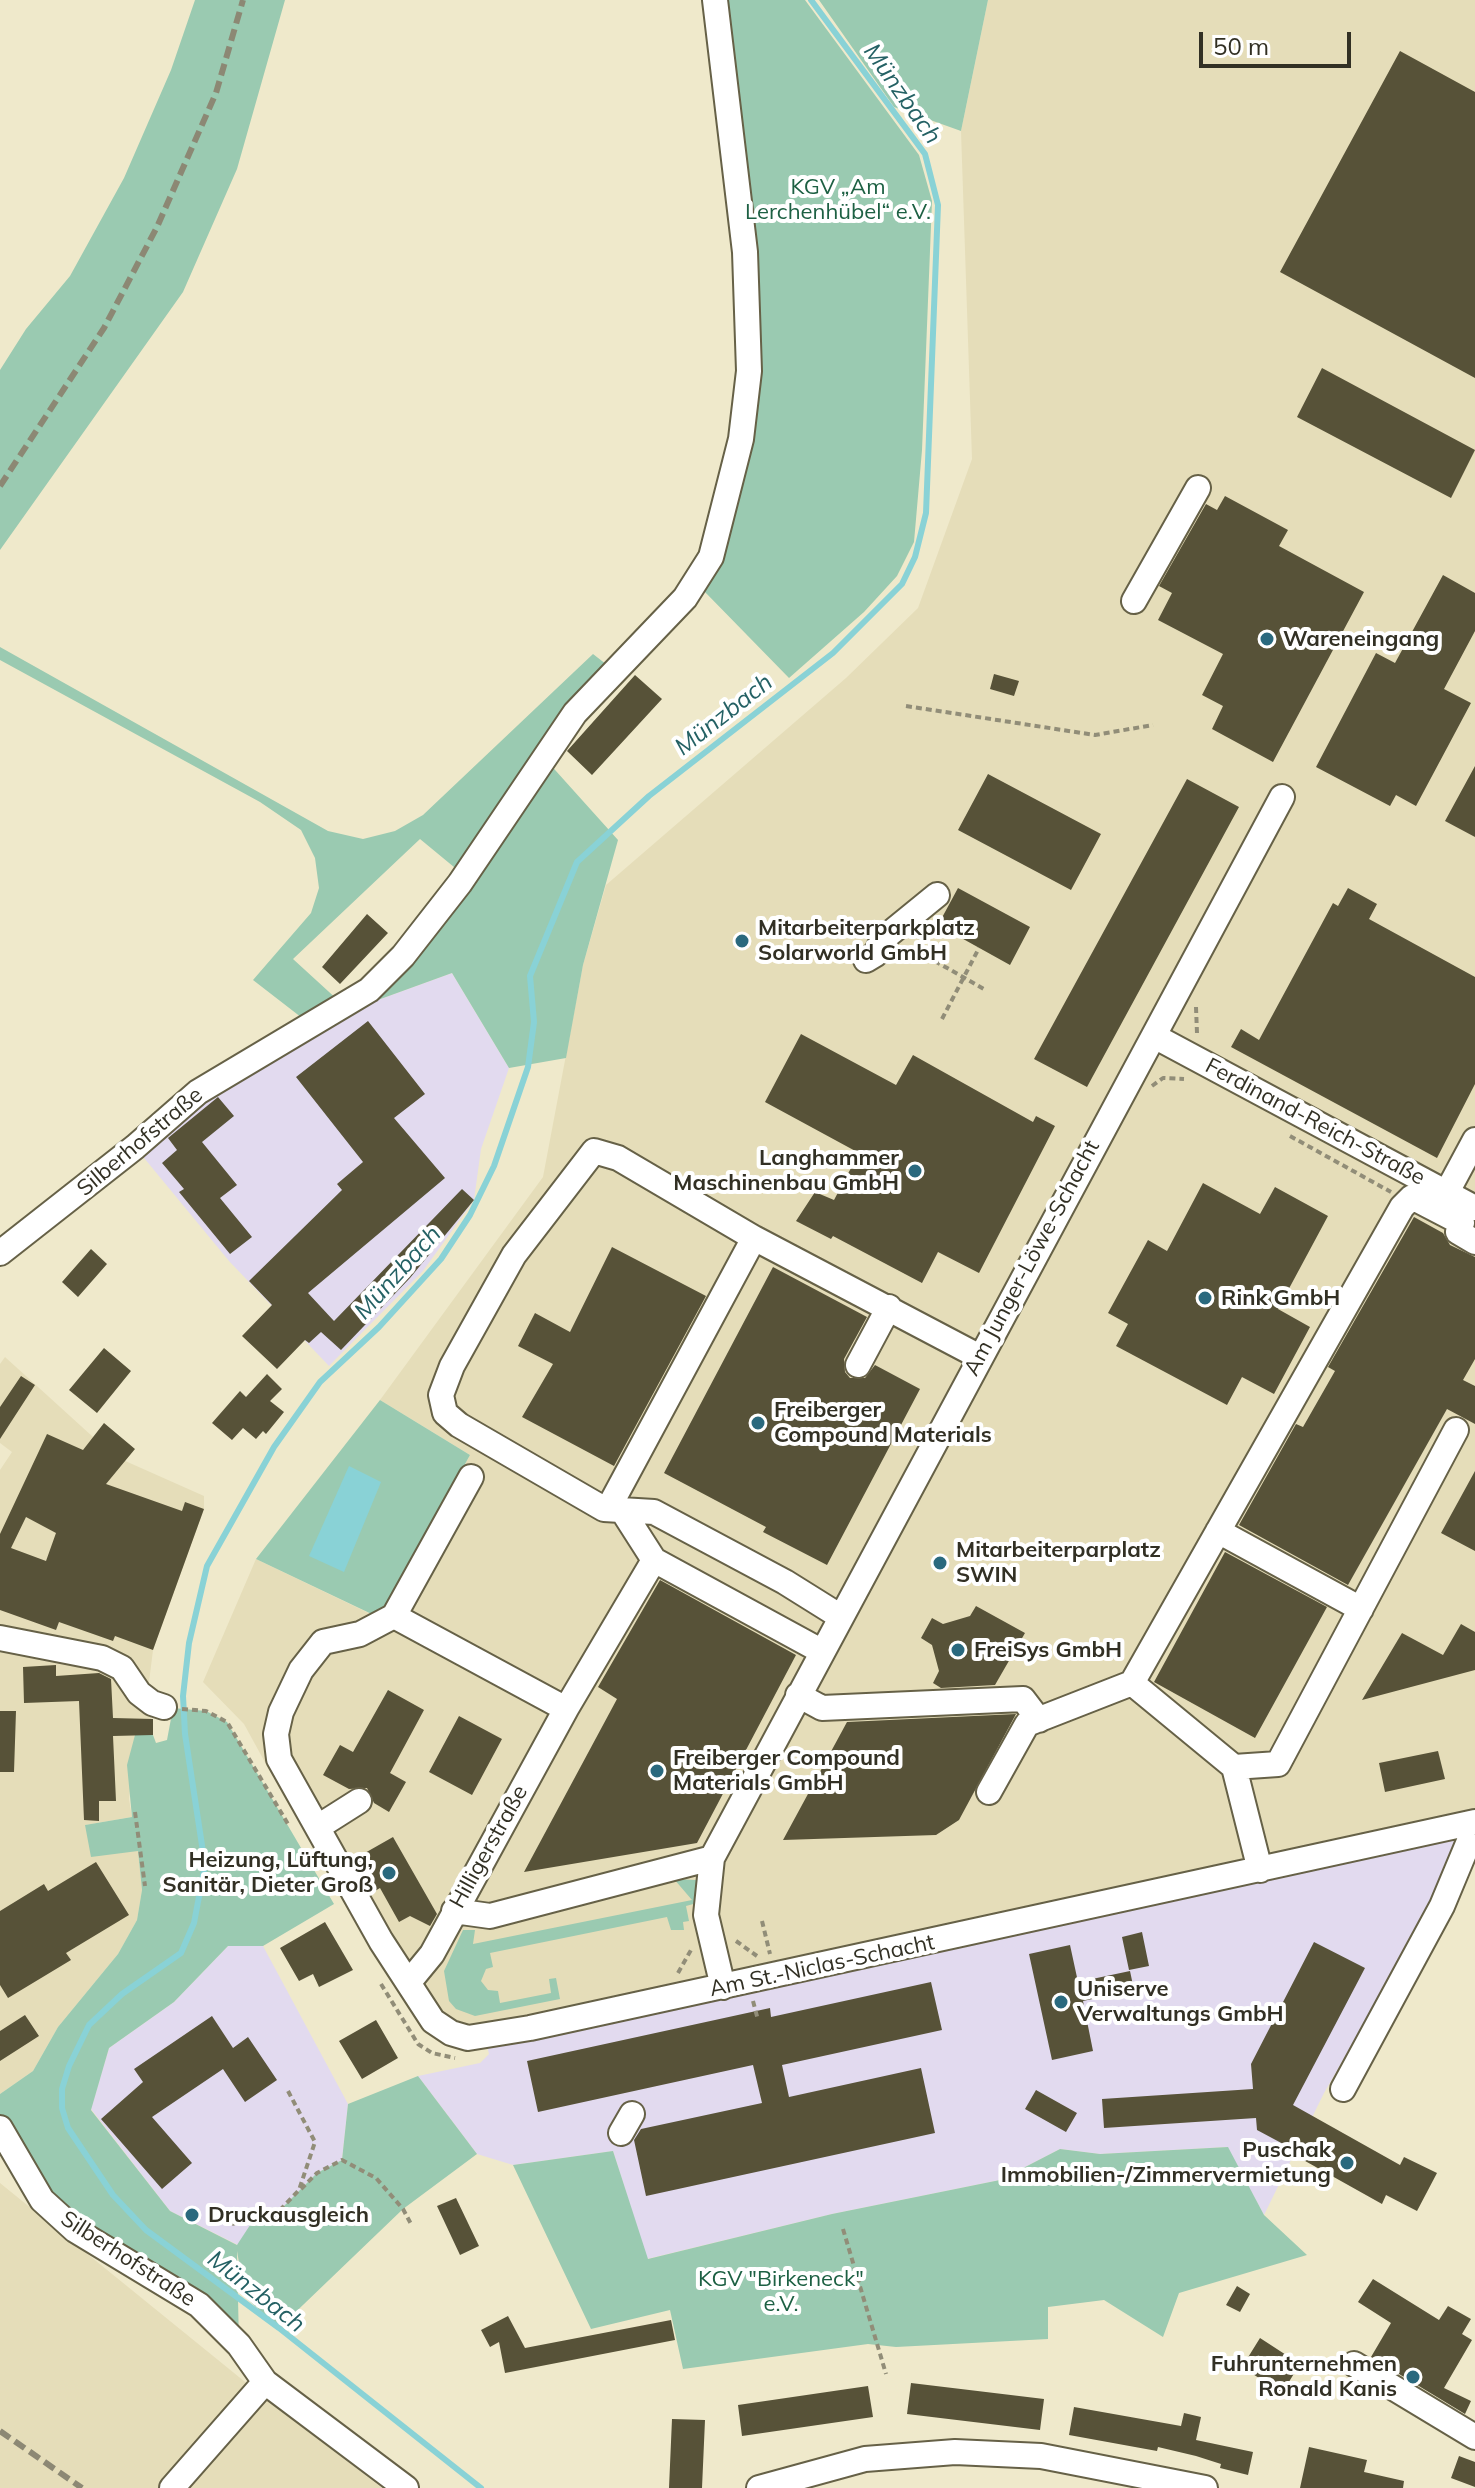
<!DOCTYPE html>
<html>
<head>
<meta charset="utf-8">
<style>
	body { margin:0 }
	#map { position:relative; width:1475px; height:2488px; overflow:hidden; background:#efe9cb; font-family:Mulish,sans-serif }
	canvas { display:block }
	.scale { position:absolute; left:1199px; top:32px; width:152px; height:36px; box-sizing:border-box; border:4px solid #323024; border-top:0; padding-left:10px; font-size:24px; line-height:28px; white-space:nowrap; color:#323024; -webkit-text-stroke:6px #fff; paint-order:stroke }
</style>
</head>
<body>
<div id="map">
<canvas width="1475" height="2488"></canvas>
<div class="scale">50 m</div>
</div>
<script>
const context = document.querySelector('canvas').getContext('2d');
context.lineJoin = 'round';
function fillPath(path, color) { context.fillStyle = color; context.fill(path, 'evenodd'); }
const shape = rows => new Path2D(rows.map(r => 'M' + r).join(''));
function stroke(path, color, width, dash) { context.strokeStyle = color; context.lineWidth = width; context.lineCap = dash ? 'butt' : 'round'; context.setLineDash(dash || []); context.stroke(path); }
function label(font, color, halo, rows, align = 'center') {
  context.font = font + ' Mulish,sans-serif'; context.lineWidth = 8; context.setLineDash([]); context.textBaseline = 'middle'; context.strokeStyle = halo; context.fillStyle = color; for (const [text, x, y, turn = 0] of rows) {
    context.save(); context.translate(x, y); context.rotate((+turn || 0) * Math.PI / 180); context.textAlign = isNaN(turn) ? turn : align; if (halo) context.strokeText(text, 0, 0); context.fillText(text, 0, 0); context.restore();
  }
}
fillPath(shape([
	[452,973,509,1068,481,1149,474,1200,423,1271,329,1366,229,1261,135,1147,346,1005,352,1015,375,1001],
	[1448,1829,1457,1849,1430,1909,1324,2093,1264,2215,1227,2147,1100,2154,1060,2149,1000,2180,832,2214,647,2259,613,2151,513,2165,477,2154,418,2076,480,2063,489,2054,485,2037],
	[228,1946,263,1946,348,2104,342,2160,317,2173,279,2211,254,2219,238,2245,170,2211,91,2109,109,2048,174,2002]
]), '#e2daef');
fillPath(shape([
	[988,0,1475,0,1475,1814,480,2045,418,2012,284,1797,244,1724,203,1682,256,1559,379,1618,470,1455,380,1400,543,1177,583,965,606,885,846,678,918,608,972,459,961,131],
	[5,1357,114,1456,204,1496,204,1509,153,1650,148,1690,153,1735,135,1736,129,1799,132,1817,85,1825,138,1850,142,1890,137,1920,118,1954,58,2027,33,2071,0,2094,0,1470,12,1452,0,1443,0,1364],
	[0,2183,271,2403,382,2488,0,2488]
]), '#e5ddb9');
fillPath(shape([
	[195,0,285,0,237,169,183,292,0,550,0,370,26,329,70,276,124,178,171,70],
	[725,0,805,0,919,155,932,201,922,450,914,542,897,576,864,612,789,678,704,591,724,544,749,442],
	[819,0,988,0,961,131,894,107],
	[0,647,328,831,363,839,395,831,423,815,593,654,611,668,460,872,420,839,293,959,340,1002,306,1021,253,980,311,913,319,888,315,858,301,830,260,802,0,660],
	[547,761,618,840,583,965,566,1058,509,1068,452,973,375,1001],
	[380,1400,470,1455,380,1618,256,1559],
	[173,1708,206,1711,227,1722,334,1904,263,1946,228,1946,174,2002,109,2048,91,2110,170,2211,237,2245,254,2219,279,2211,317,2173,342,2160,348,2104,418,2076,477,2154,403,2209,279,2328,245,2297,237,2251,239,2345,75,2230,0,2128,0,2094,33,2071,58,2027,118,1954,137,1920,142,1890,138,1851,91,1857,85,1825,132,1817,127,1765,135,1735,153,1735,156,1743,167,1740],
	[674,1879,697,1880,697,1903,686,1906,689,1921,683,1922,684,1930,671,1930,667,1917,490,1953,493,1967,486,1969,481,1981,488,1990,498,1991,500,2003,551,1993,549,1979,556,1978,560,1999,475,2016,456,2009,449,2001,444,1971,463,1930,475,1930,473,1944,692,1900],
	[1228,2147,1264,2215,1307,2255,1179,2293,1163,2337,1104,2300,1048,2307,1048,2339,896,2347,868,2344,683,2369,670,2310,591,2329,513,2165,613,2151,648,2259,832,2214,1000,2180,1060,2149,1100,2154]
]), '#9acab1');
fillPath(shape([
	[349,1466,381,1482,344,1572,309,1556]
]), '#89d2d6');
stroke(shape([
	[481,2488,279,2328,146,2230,113,2195,68,2128,62,2108,62,2089,69,2066,89,2025,122,1994,181,1953,194,1923,205,1865,185,1734,183,1696,189,1643,207,1566,274,1447,320,1382,379,1327,441,1259,470,1215,494,1166,528,1067,534,1022,530,976,577,862,649,796,833,653,902,584,915,557,926,513,938,205,925,154,811,0]
]), '#89d2d6', 6);
fillPath(shape([
	[1400,51,1475,92,1475,378,1280,272],
	[1322,368,1475,450,1451,498,1297,417],
	[1225,496,1288,530,1279,546,1364,592,1273,762,1212,729,1223,706,1202,695,1223,654,1158,620,1172,593,1159,586,1206,504,1217,510],
	[1443,575,1475,593,1475,631,1444,689,1471,703,1416,806,1396,795,1390,806,1316,767,1376,653,1395,663],
	[994,674,1019,681,1014,696,990,689],
	[635,675,662,699,592,775,567,751],
	[1475,766,1475,837,1445,821],
	[988,774,1101,834,1071,890,958,830],
	[1187,779,1239,807,1087,1087,1034,1059],
	[958,888,1030,927,1010,965,938,925],
	[1348,888,1377,904,1369,919,1475,977,1475,1084,1437,1158,1231,1047,1241,1029,1259,1040,1333,903,1338,906],
	[367,914,388,933,340,984,322,967],
	[368,1021,425,1094,394,1118,445,1178,308,1293,334,1321,462,1189,474,1200,410,1278,341,1350,321,1332,309,1343,305,1340,277,1369,242,1336,272,1305,249,1281,342,1190,337,1184,363,1162,296,1077],
	[801,1034,896,1085,913,1055,1033,1122,1036,1116,1055,1126,979,1273,938,1252,922,1283,833,1236,831,1239,796,1221,815,1192,834,1200,859,1153,765,1102],
	[218,1097,234,1116,202,1142,237,1185,220,1198,252,1237,230,1254,179,1192,184,1189,162,1163,177,1150,168,1138],
	[1203,1183,1260,1214,1275,1187,1328,1216,1278,1309,1310,1327,1274,1394,1242,1377,1227,1405,1116,1346,1128,1324,1108,1313,1148,1240,1167,1251],
	[1414,1217,1443,1233,1450,1245,1475,1257,1475,1359,1463,1380,1475,1386,1475,1424,1447,1409,1348,1585,1239,1525,1296,1424,1303,1427,1335,1371,1328,1367],
	[612,1247,706,1296,614,1466,522,1417,553,1364,518,1346,535,1313,570,1332],
	[91,1249,107,1264,78,1297,62,1282],
	[773,1267,867,1317,844,1359,845,1372,850,1378,865,1378,875,1365,920,1389,827,1565,763,1532,766,1527,664,1473],
	[104,1348,131,1371,97,1413,69,1390],
	[267,1374,282,1389,270,1401,284,1412,266,1434,263,1431,256,1439,243,1428,232,1440,212,1423,240,1391,246,1397],
	[21,1376,35,1385,0,1439,0,1407],
	[104,1423,135,1449,106,1484,182,1511,185,1502,204,1509,153,1650,115,1636,113,1641,59,1622,56,1630,0,1610,0,1534,47,1434,83,1450],
	[26,1517,56,1533,46,1561,11,1548],
	[1475,1471,1475,1551,1441,1533],
	[1225,1552,1327,1607,1255,1738,1154,1682],
	[660,1580,796,1655,697,1843,524,1872,617,1699,598,1687],
	[976,1606,1025,1633,995,1685,941,1688,933,1683,939,1671,932,1645,921,1638,932,1618,943,1624,970,1616],
	[1461,1624,1475,1632,1475,1670,1362,1700,1402,1633,1443,1655],
	[56,1665,56,1676,99,1673,111,1679,113,1718,153,1719,153,1735,113,1736,116,1801,99,1801,99,1821,84,1820,79,1701,24,1703,23,1667],
	[388,1690,424,1710,390,1773,406,1782,389,1812,374,1803,367,1788,349,1789,323,1775,340,1745,353,1752],
	[0,1711,16,1711,14,1772,0,1772],
	[1016,1714,959,1820,936,1835,783,1840,847,1722],
	[459,1716,502,1739,472,1795,429,1772],
	[1438,1751,1445,1779,1385,1792,1379,1763],
	[393,1837,437,1914,430,1926,410,1916,399,1922,380,1888,375,1891,356,1858],
	[96,1862,129,1915,66,1953,71,1960,8,1998,0,1985,0,1911,44,1884,48,1891],
	[325,1922,353,1970,319,1987,313,1974,299,1981,280,1948],
	[1142,1932,1149,1966,1129,1970,1122,1937],
	[1314,1942,1365,1968,1293,2105,1400,2165,1404,2157,1437,2173,1417,2211,1386,2195,1382,2204,1298,2157,1300,2153,1257,2130,1256,2118,1104,2128,1102,2099,1253,2089,1251,2064],
	[1070,1945,1078,1982,1130,1971,1134,1990,1083,2001,1093,2051,1052,2060,1029,1954],
	[931,1982,942,2030,782,2065,789,2097,921,2068,935,2133,646,2196,634,2140,641,2129,762,2103,753,2065,538,2112,527,2061,770,2008,771,2017],
	[25,2015,39,2036,0,2061,0,2031],
	[212,2016,233,2048,248,2037,277,2080,245,2102,223,2069,152,2117,192,2163,162,2189,101,2119,143,2082,134,2069],
	[376,2020,398,2058,362,2079,339,2041],
	[1036,2090,1077,2113,1066,2132,1025,2109],
	[456,2198,479,2246,460,2255,437,2206],
	[1373,2279,1439,2320,1448,2306,1471,2319,1462,2334,1472,2340,1444,2388,1471,2401,1465,2414,1371,2357,1391,2323,1358,2302],
	[1237,2286,1250,2294,1240,2312,1226,2305],
	[508,2316,525,2348,671,2320,675,2340,505,2373,499,2342,490,2347,481,2330],
	[1260,2338,1300,2364,1282,2393,1242,2367],
	[911,2383,1044,2399,1040,2430,907,2414],
	[868,2386,873,2417,742,2436,738,2405],
	[1074,2407,1181,2426,1184,2413,1201,2417,1196,2440,1253,2452,1248,2475,1220,2468,1221,2464,1196,2456,1158,2447,1157,2451,1069,2435],
	[672,2419,705,2420,702,2488,669,2488],
	[1309,2447,1367,2460,1364,2472,1404,2481,1403,2488,1300,2488],
	[1459,2456,1475,2462,1475,2487,1451,2478]
]), '#575238');
const minor = shape([
	[1134,601,1198,488],
	[866,960,876,954,883,939,937,895],
	[1154,1036,1475,1208],
	[1447,1192,1475,1140],
	[0,1253,135,1147,198,1092,369,990,403,956,460,883,575,713,685,598,711,557,741,439,749,371,745,252,715,0],
	[858,1365,889,1307],
	[471,1477,394,1616,360,1634,323,1642,301,1670,281,1712,276,1734,279,1759,381,1941,433,2021,451,2033,468,2038,530,2028,1475,1822],
	[608,1509,754,1238],
	[622,1510,654,1560],
	[1218,1531,1361,1609],
	[394,1616,566,1709],
	[841,1617,785,1582,654,1512,604,1509,459,1425,445,1413,441,1395,452,1366,514,1255,594,1151,618,1158,754,1238,980,1357],
	[0,1638,102,1658,122,1668,139,1693,152,1703,164,1707],
	[798,1695,822,1708,1023,1699,1039,1720],
	[1234,1767,1278,1764,1456,1430],
	[989,1792,1027,1724,1132,1683],
	[318,1827,359,1801],
	[1260,1870,1234,1767,1132,1683,1402,1207,1412,1197,1462,1223,1458,1232,1475,1242],
	[454,1911,490,1916,712,1858],
	[409,1982,432,1954,566,1709,654,1560,821,1651],
	[723,1987,706,1915,712,1858,1282,797],
	[1343,2089,1442,1906,1475,1827],
	[0,2128,42,2200,75,2230,199,2305,239,2345,265,2382,406,2488],
	[621,2133,632,2114],
	[1354,2364,1475,2437],
	[172,2488,265,2382],
	[759,2488,865,2459,955,2452,1041,2456,1205,2488]
]);
stroke(minor, '#666147', 28);
stroke(shape([
	[906,706,1095,735,1153,725],
	[926,956,984,989],
	[1196,1007,1197,1033],
	[942,1019,979,948],
	[1152,1086,1163,1078,1184,1079],
	[1290,1136,1391,1192],
	[182,1709,206,1711,227,1722,288,1824],
	[135,1812,145,1886],
	[762,1921,770,1954],
	[736,1941,757,1956],
	[678,1973,691,1950],
	[381,1984,418,2044,432,2053,455,2058],
	[753,2001,758,2020],
	[301,2189,317,2173,342,2160,376,2178,403,2209,411,2224],
	[232,2224,279,2211,299,2190,315,2142,288,2091],
	[843,2229,886,2374]
]), '#918d78', 4, [6, 4]);
stroke(minor, '#fff', 24);
stroke(shape([
	[0,486,104,328,157,227,216,93,243,0],
	[0,2431,82,2488]
]), '#8c8874', 6, [12, 6]);
for (const [x, y, r, color] of [
	[1267,639,8,"#2a697e"],
	[742,941,8,"#2a697e"],
	[915,1171,8,"#2a697e"],
	[1205,1298,8,"#2a697e"],
	[758,1423,8,"#2a697e"],
	[940,1563,8,"#2a697e"],
	[958,1650,8,"#2a697e"],
	[657,1771,8,"#2a697e"],
	[389,1873,8,"#2a697e"],
	[1061,2002,8,"#2a697e"],
	[1347,2163,8,"#2a697e"],
	[192,2215,8,"#2a697e"],
	[1413,2377,8,"#2a697e"]
]) { const dot = new Path2D(); dot.arc(x, y, r, 0, 2 * Math.PI); context.fillStyle = color; context.fill(dot); stroke(dot, '#fff', 3); }
label('22px', '#1d6043', '#fff', [
	["KGV „Am",838,187],
	["Lerchenhübel“ e.V.",838,212],
	["KGV \"Birkeneck\"",781,2279],
	["e.V.",781,2304]
]);
label('bold 22px', '#323024', '#fff', [
	["Wareneingang",1283,639],
	["Mitarbeiterparkplatz",758,928],
	["Solarworld GmbH",758,953],
	["Langhammer",899,1158,"right"],
	["Maschinenbau GmbH",899,1183,"right"],
	["Rink GmbH",1221,1298],
	["Freiberger",774,1410],
	["Compound Materials",774,1435],
	["Mitarbeiterparplatz",956,1550],
	["SWIN",956,1575],
	["FreiSys GmbH",974,1650],
	["Freiberger Compound",673,1758],
	["Materials GmbH",673,1783],
	["Heizung, Lüftung,",373,1860,"right"],
	["Sanitär, Dieter Groß",373,1885,"right"],
	["Uniserve",1077,1989],
	["Verwaltungs GmbH",1077,2014],
	["Puschak",1331,2150,"right"],
	["Immobilien-/Zimmervermietung",1331,2175,"right"],
	["Druckausgleich",208,2215],
	["Fuhrunternehmen",1397,2364,"right"],
	["Ronald Kanis",1397,2389,"right"]
], 'left');
label('22px', '#323024', '#fff', [
	["Ferdinand-Reich-Straße",1315,1122,28],
	["Silberhofstraße",140,1142,-40],
	["Am Junger-Löwe-Schacht",1032,1258,-62],
	["Hilligerstraße",489,1847,-61],
	["Am St.-Niclas-Schacht",822,1966,-12],
	["Silberhofstraße",128,2259,33]
]);
label('italic 24px', '#246164', '#fff', [
	["Münzbach",902,94,55],
	["Münzbach",724,715,-38],
	["Münzbach",398,1273,-48],
	["Münzbach",256,2292,38]
]);
</script>
</body>
</html>
